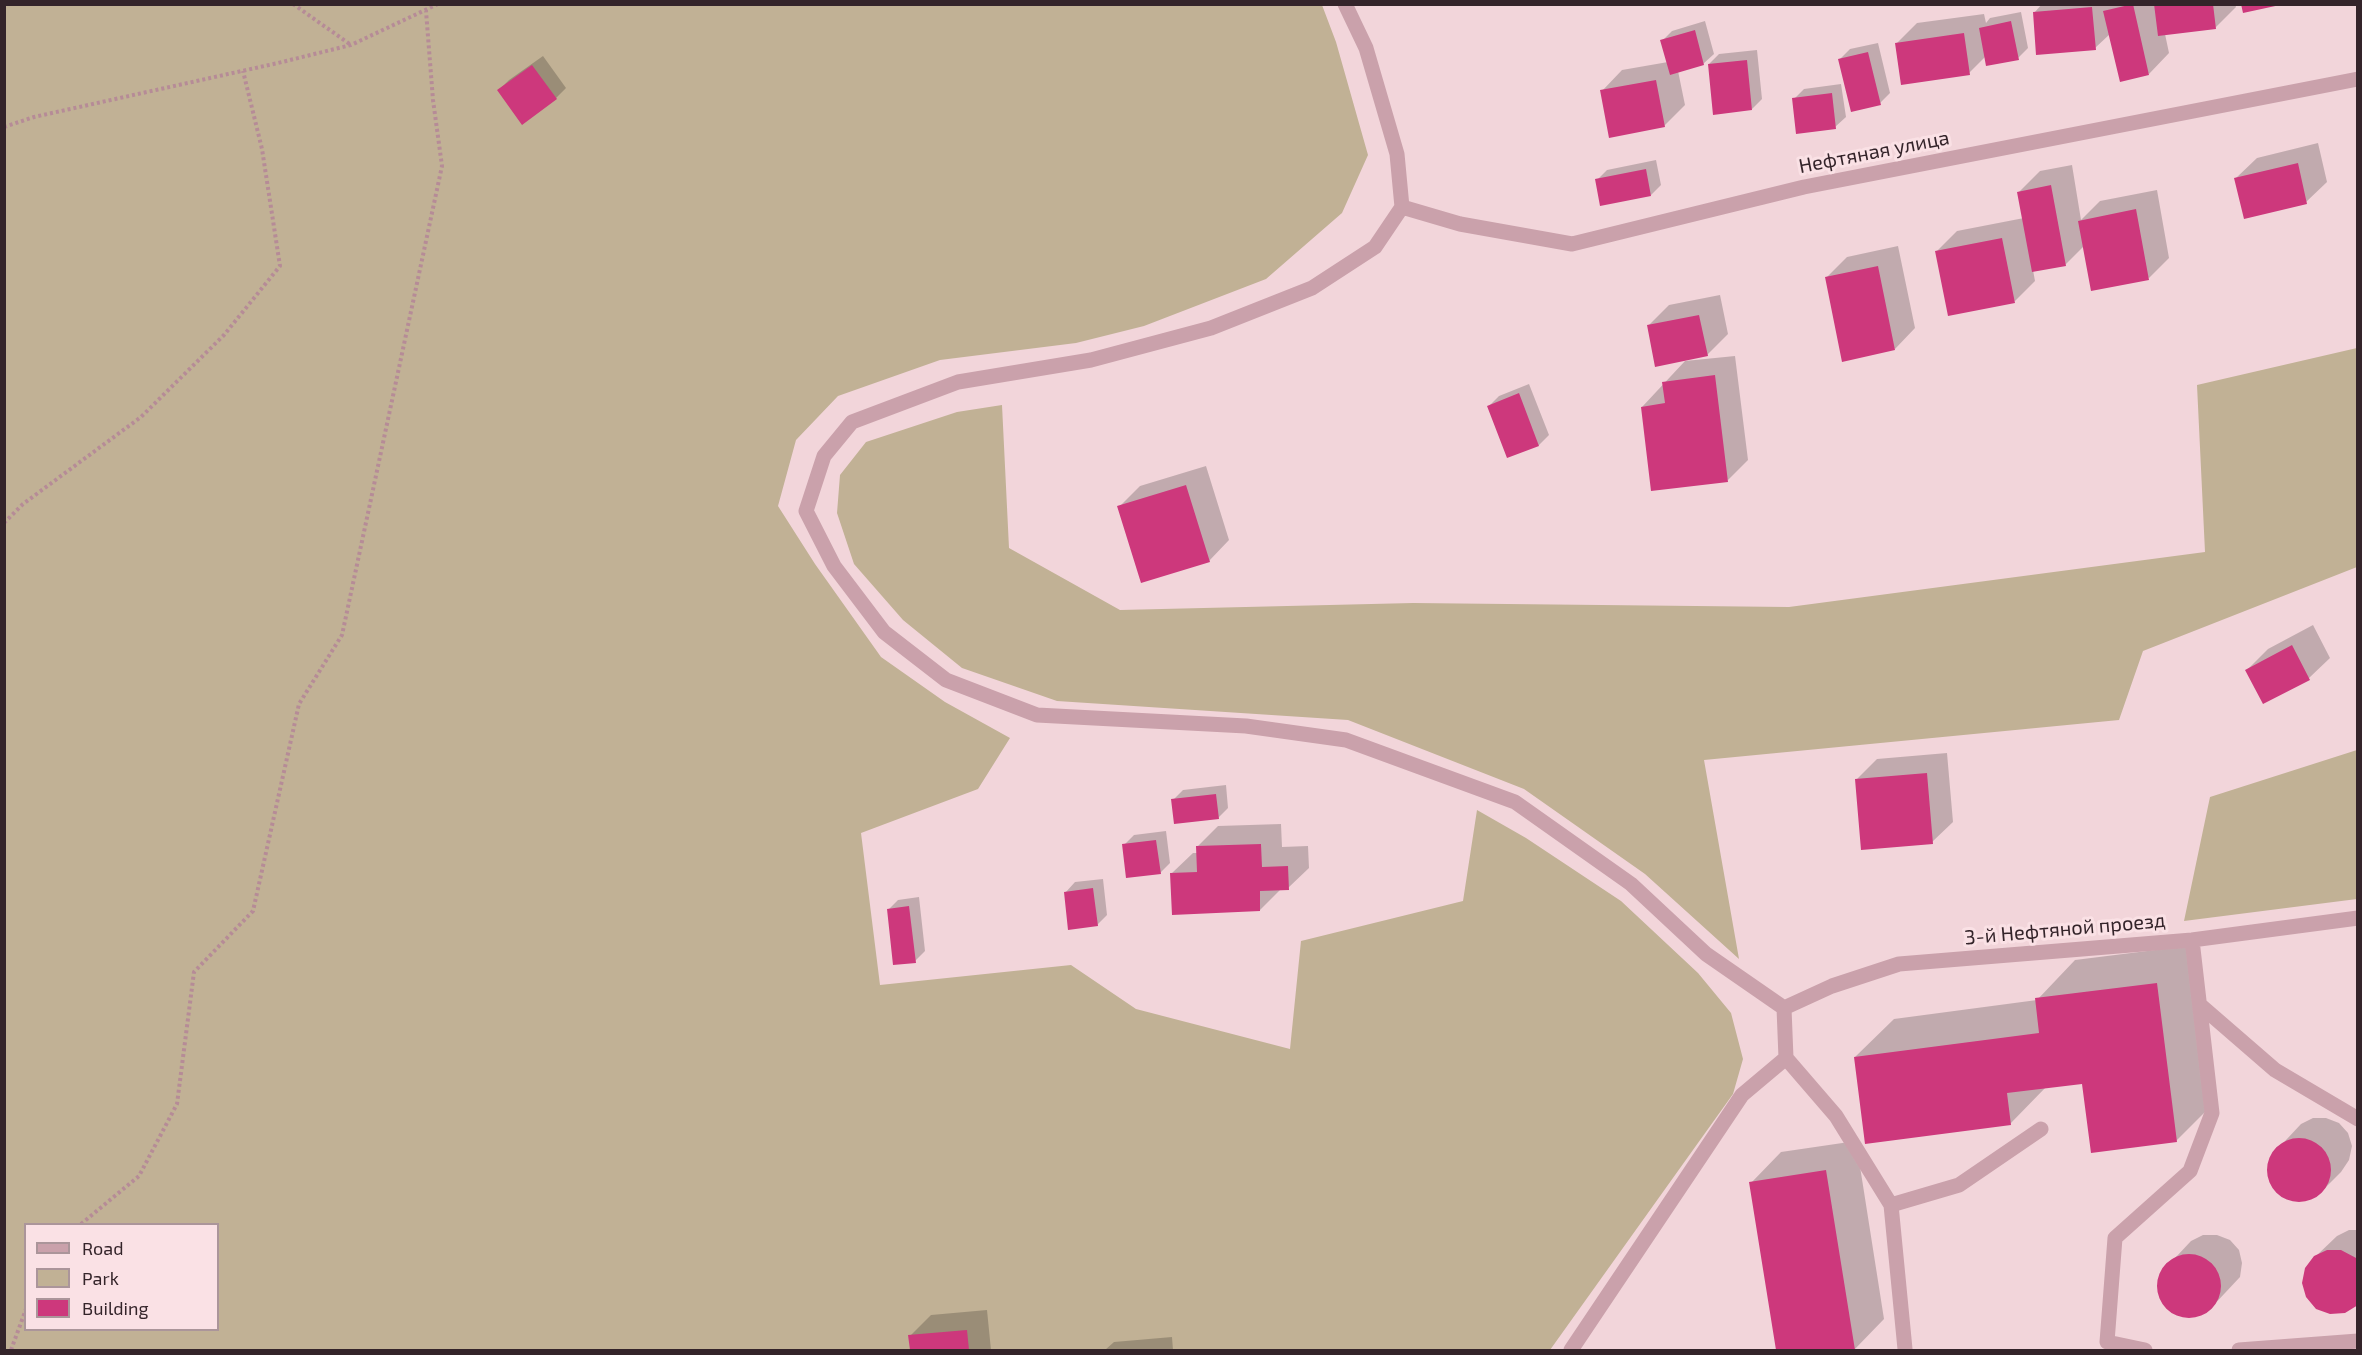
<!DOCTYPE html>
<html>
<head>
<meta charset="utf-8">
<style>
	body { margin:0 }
	#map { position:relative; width:2362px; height:1355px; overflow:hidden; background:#f2d5da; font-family:"Exo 2",sans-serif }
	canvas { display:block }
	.frame { position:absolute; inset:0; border:6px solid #34242a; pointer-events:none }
	.legend { position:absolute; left:24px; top:1223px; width:195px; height:108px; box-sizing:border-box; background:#fae1e5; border:2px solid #ab959a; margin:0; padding:8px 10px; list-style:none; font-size:18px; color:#34242a }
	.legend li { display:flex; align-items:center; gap:12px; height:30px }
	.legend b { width:30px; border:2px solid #ab959a }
</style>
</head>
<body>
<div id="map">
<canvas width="2362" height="1355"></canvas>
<div class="frame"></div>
<ul class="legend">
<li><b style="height:8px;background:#caa1ab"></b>Road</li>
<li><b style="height:16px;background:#c1b195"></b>Park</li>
<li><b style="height:16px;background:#cd387c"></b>Building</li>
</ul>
</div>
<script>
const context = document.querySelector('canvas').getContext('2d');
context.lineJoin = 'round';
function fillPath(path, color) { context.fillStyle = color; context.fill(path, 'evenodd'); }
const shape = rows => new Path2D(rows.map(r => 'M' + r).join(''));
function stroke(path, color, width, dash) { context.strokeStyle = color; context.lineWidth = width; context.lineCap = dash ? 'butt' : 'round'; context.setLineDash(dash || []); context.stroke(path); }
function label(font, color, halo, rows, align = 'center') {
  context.font = font + ' "Exo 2",sans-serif'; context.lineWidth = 6; context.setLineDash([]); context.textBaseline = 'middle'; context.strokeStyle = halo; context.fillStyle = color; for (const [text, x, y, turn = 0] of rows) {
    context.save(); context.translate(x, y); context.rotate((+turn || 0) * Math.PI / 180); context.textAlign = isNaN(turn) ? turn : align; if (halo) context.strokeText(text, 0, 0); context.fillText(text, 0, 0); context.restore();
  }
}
fillPath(shape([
	[5,5,1322,5,1336,42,1368,155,1342,213,1266,279,1144,326,1076,343,940,360,838,396,796,440,778,506,815,564,881,657,945,702,1010,738,978,789,861,833,880,985,1071,965,1136,1009,1290,1049,1301,941,1463,901,1477,810,1526,838,1621,901,1698,973,1731,1013,1743,1059,1733,1094,1550,1350,5,1350],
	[26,1224,218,1224,218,1330,26,1330],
	[2357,348,2357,567,2143,651,2119,720,1704,760,1739,959,1645,874,1524,789,1348,720,1057,701,962,668,903,620,854,564,837,513,840,475,866,442,957,412,1002,405,1009,548,1120,610,1413,603,1789,607,2205,552,2197,385],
	[2357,750,2357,899,2184,921,2210,797]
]), '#c1b195');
fillPath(shape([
	[2042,4,2235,4,2236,7,2215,28,2165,34,2169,53,2149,74,2110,34,2095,48,2034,13],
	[2021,12,2028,48,2018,58,1986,56,1969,73,1897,43,1917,23,1984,14,1986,23,1990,18],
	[1705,21,1714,54,1703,64,1678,71,1685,105,1664,126,1602,91,1622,70,1668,62,1662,41,1672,31],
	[1878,43,1890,93,1880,103,1840,59,1850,49],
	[1757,50,1762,99,1752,109,1709,64,1719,54],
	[543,56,566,88,556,98,499,90,509,80],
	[1841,84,1846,117,1835,127,1794,99,1804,89],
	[2318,143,2327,182,2306,202,2236,178,2257,158],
	[1656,160,1661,185,1651,195,1597,180,1607,170],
	[2072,165,2081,220,2100,201,2157,190,2169,258,2149,278,2084,246,2065,265,2033,270,2035,281,2015,301,1936,252,1957,231,2024,218,2019,192,2040,171],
	[1898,246,1915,328,1895,349,1826,278,1847,257],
	[1720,295,1728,334,1707,355,1648,326,1669,305],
	[1735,356,1748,460,1728,480,1642,407,1685,361],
	[1529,384,1549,435,1539,445,1508,456,1489,406,1499,396],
	[1206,466,1229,540,1209,561,1119,507,1140,486],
	[2313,625,2330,658,2309,678,2264,702,2247,670,2268,649],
	[1947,753,1953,822,1932,842,1856,780,1877,759],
	[1226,785,1228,808,1218,818,1173,800,1183,790],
	[1281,824,1282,847,1308,846,1309,868,1288,888,1281,889,1260,910,1172,873,1193,853,1198,853,1198,846,1218,826],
	[1166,831,1170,863,1160,873,1124,845,1134,835],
	[1103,879,1107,915,1097,925,1065,893,1075,882],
	[919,897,925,951,915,961,888,910,898,900],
	[2195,945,2215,1102,2176,1141,2083,1082,2047,1086,2010,1124,1855,1057,1894,1019,2037,1000,2075,960],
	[2313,1118,2326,1118,2339,1123,2348,1133,2352,1146,2349,1160,2341,1172,2320,1193,2308,1199,2295,1200,2281,1195,2271,1184,2268,1171,2271,1156,2301,1124],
	[1856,1141,1884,1319,1854,1350,1777,1350,1751,1183,1781,1152],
	[2349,1230,2358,1230,2358,1303,2315,1257,2337,1236],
	[2203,1235,2217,1235,2230,1240,2239,1250,2242,1263,2240,1277,2210,1309,2198,1316,2185,1317,2172,1312,2162,1301,2158,1287,2161,1273,2191,1241],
	[987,1310,991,1350,912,1350,910,1336,931,1315],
	[1172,1337,1173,1350,1105,1350,1114,1342]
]), '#0003');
fillPath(shape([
	[2133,4,2149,75,2120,82,2103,11],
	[2154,4,2213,4,2216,29,2158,36],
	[2241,4,2280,4,2280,5,2243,13],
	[2092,7,2096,50,2036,55,2033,12],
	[2011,21,2019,60,1986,66,1979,28],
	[1695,30,1704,65,1670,75,1660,40],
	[1964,33,1970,75,1901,85,1895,43],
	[1868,52,1881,105,1851,112,1838,59],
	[1747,60,1752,110,1713,115,1708,64],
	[532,65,557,99,522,125,497,90],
	[1656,80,1665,127,1609,138,1600,90],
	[1832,93,1836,129,1796,134,1792,98],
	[2298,163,2307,204,2244,219,2234,178],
	[1646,169,1651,196,1600,206,1595,179],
	[2051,185,2066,266,2032,272,2017,192],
	[2136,209,2149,280,2091,291,2078,221],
	[2002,238,2015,303,1948,316,1935,251],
	[1878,266,1895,350,1842,362,1825,277],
	[1699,315,1708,356,1655,367,1647,325],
	[1715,375,1728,482,1651,491,1641,407,1665,403,1662,382],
	[1519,393,1539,446,1507,458,1487,406],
	[1186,485,1210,562,1141,583,1117,506],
	[2292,645,2310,680,2263,704,2245,670],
	[1927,773,1933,844,1861,850,1855,779],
	[1216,794,1219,819,1174,824,1171,799],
	[1156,840,1161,874,1126,878,1122,844],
	[1261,844,1262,867,1288,866,1289,890,1260,891,1260,911,1172,915,1170,873,1197,872,1196,846],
	[1093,888,1098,926,1068,930,1064,892],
	[909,906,916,963,893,965,887,909],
	[2157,983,2177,1142,2091,1153,2082,1084,2007,1093,2011,1125,1865,1144,1854,1057,2039,1033,2035,998],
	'2267 1170a32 32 0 1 1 64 0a32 32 0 1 1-64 0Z',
	[1826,1170,1855,1350,1776,1350,1749,1182],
	[2327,1250,2341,1250,2358,1259,2358,1305,2345,1313,2330,1314,2316,1309,2306,1297,2302,1283,2305,1268,2314,1256],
	'2157 1286a32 32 0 1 1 64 0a32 32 0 1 1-64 0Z',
	[967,1330,969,1350,910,1350,908,1335]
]), '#cd387c');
stroke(shape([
	[293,4,351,45],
	[4,127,34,117,278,63,351,45,438,4],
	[4,523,23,504,141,417,224,335,280,266,262,149,243,71],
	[81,1224,139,1176,177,1104,194,972,253,911,299,704,342,635,442,166,433,100,426,11],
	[11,1350,26,1309]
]), '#b68b97', 4, [3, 3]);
stroke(shape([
	[1345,4,1366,48,1397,154,1402,207,1375,247,1312,288,1211,328,1091,360,958,382,852,422,824,456,806,511,834,566,884,632,946,680,1037,715,1246,726,1346,740,1515,802,1631,884,1706,954,1784,1008],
	[1402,207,1460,224,1572,244,1804,187,2358,79],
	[2200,1005,2275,1070,2358,1119],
	[1784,1008,1832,986,1899,964,2192,940,2358,918],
	[1786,1058,1836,1116,1891,1205,1905,1349],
	[1891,1205,1959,1185,2041,1129],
	[1571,1350,1742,1095,1786,1058,1784,1008],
	[2145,1350,2107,1342,2115,1238,2190,1171,2212,1113,2192,940],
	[2239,1350,2358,1341]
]), '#caa1ab', 15);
label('20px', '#34242a', '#fae1e5', [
	["Нефтяная улица",1874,152,-11],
	["3-й Нефтяной проезд",2065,929,-5]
]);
</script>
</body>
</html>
